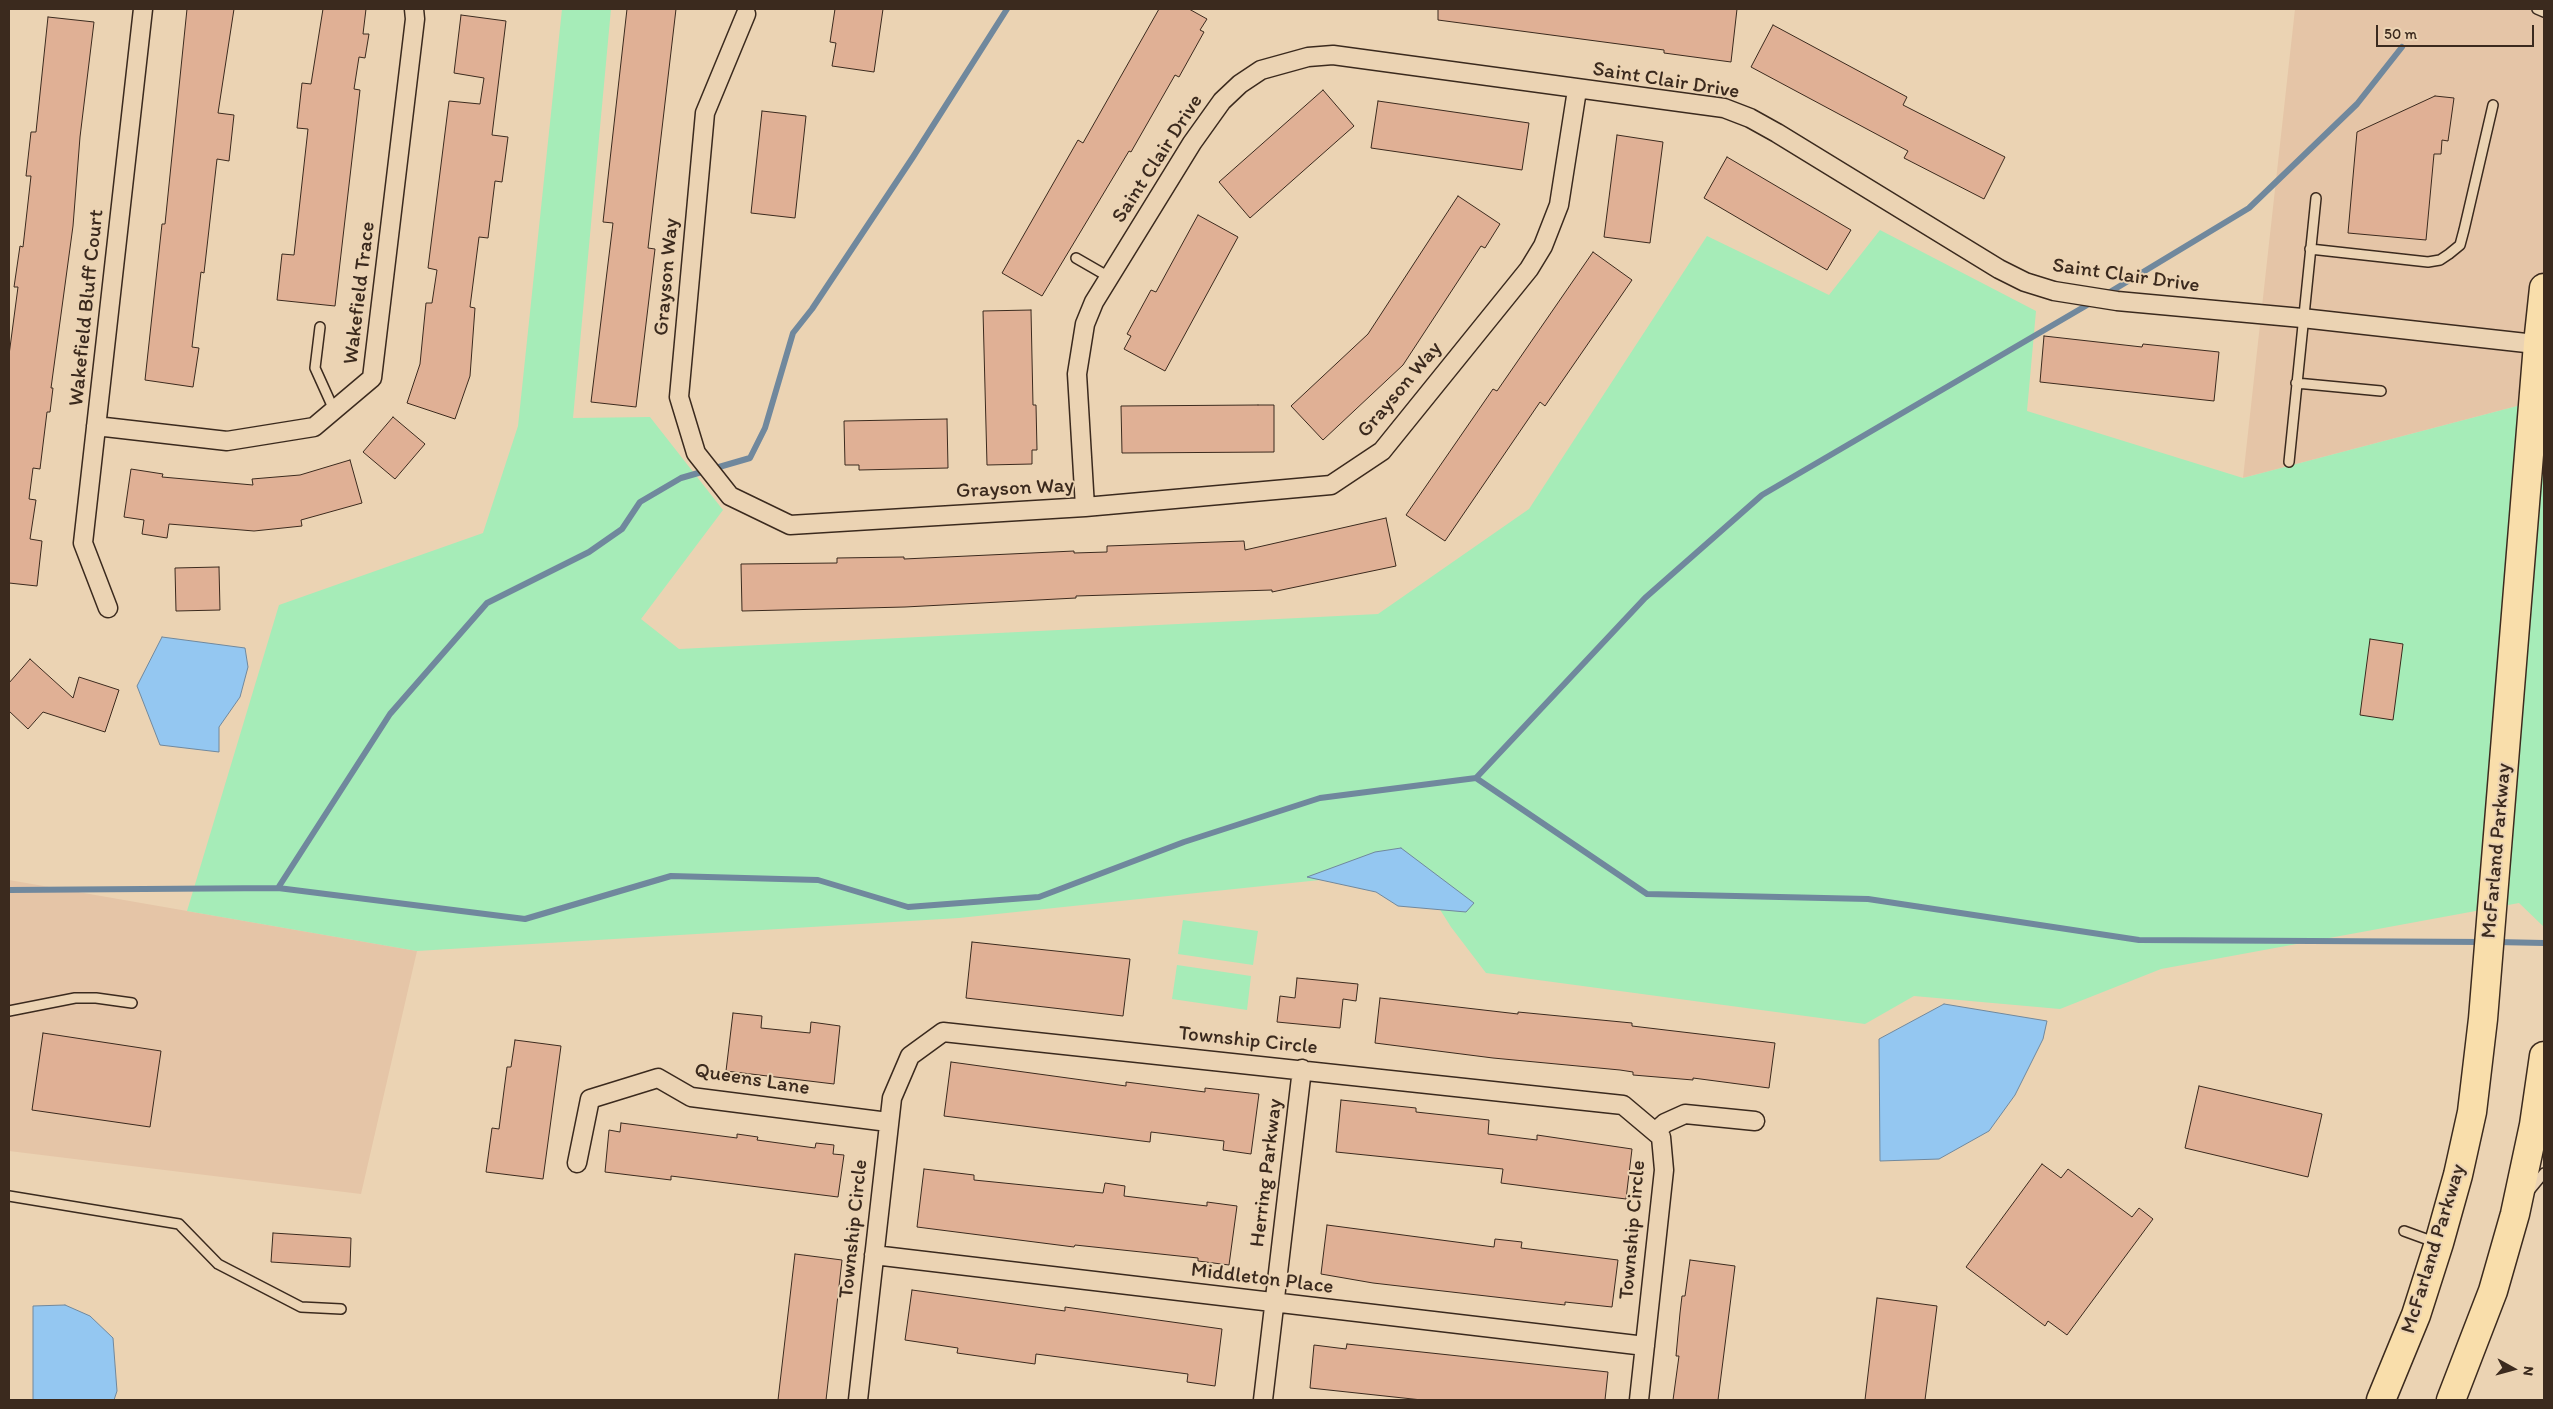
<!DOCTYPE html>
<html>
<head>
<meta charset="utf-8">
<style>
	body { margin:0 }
	#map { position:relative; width:2553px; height:1409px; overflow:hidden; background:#ebd3b3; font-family:Itim,sans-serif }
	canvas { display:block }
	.frame { position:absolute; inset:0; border:10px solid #3b2a1e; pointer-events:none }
	.north { position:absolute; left:2488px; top:1344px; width:50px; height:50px; -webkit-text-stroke:4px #ebd3b3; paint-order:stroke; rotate:97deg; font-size:14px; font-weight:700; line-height:20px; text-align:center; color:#3b2a1e }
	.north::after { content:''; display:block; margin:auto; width:18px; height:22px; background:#3b2a1e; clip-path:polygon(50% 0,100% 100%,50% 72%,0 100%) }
	.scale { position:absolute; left:2376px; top:25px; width:158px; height:22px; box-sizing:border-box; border:2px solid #3b2a1e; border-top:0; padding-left:6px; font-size:15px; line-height:18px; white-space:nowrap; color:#3b2a1e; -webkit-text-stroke:4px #ebd3b3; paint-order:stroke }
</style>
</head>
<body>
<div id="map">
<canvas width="2553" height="1409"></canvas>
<div class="frame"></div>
<div class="north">N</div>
<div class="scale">50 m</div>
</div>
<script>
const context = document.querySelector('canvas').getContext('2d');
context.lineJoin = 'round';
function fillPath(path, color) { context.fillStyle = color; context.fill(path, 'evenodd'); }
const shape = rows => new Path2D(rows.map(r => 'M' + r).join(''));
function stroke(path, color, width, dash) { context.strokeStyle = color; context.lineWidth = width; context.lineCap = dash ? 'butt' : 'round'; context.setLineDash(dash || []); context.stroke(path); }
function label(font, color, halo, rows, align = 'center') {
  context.font = font + ' Itim,sans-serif'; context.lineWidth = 4; context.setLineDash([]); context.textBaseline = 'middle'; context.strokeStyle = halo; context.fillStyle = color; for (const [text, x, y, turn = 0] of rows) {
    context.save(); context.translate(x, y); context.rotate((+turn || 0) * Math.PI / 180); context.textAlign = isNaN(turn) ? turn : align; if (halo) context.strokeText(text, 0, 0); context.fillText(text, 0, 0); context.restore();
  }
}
fillPath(shape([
	[2295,9,2544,9,2544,399,2243,478],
	[9,880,417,951,361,1194,9,1151]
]), '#e5c5a7');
fillPath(shape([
	[562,9,611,9,573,418,650,417,723,510,641,619,679,649,1378,614,1529,509,1707,236,1829,295,1880,230,2036,311,2027,411,2243,478,2544,399,2544,927,2519,903,2161,969,2060,1009,1914,996,1865,1024,1486,973,1451,927,1415,870,959,918,417,951,187,911,279,605,483,533,518,426],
	[1183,920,1258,931,1253,965,1178,954],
	[1177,965,1251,976,1247,1010,1172,999]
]), '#a6ecb8');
const water = shape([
	[162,637,245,648,248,667,240,697,219,727,219,752,160,745,137,686,162,637],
	[1401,848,1474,903,1466,912,1398,906,1376,892,1307,877,1375,852,1401,848],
	[1944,1004,2047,1021,2043,1039,2015,1095,1989,1131,1939,1159,1880,1161,1879,1039,1944,1004],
	[65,1305,90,1316,113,1338,117,1391,114,1400,33,1400,33,1306,65,1305]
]);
fillPath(water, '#94c7f1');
stroke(water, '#70889d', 1);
stroke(shape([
	[2105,295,2249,208,2357,104,2402,47],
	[1476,778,1647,894,1868,899,2139,940,2484,942],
	[278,888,390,714,487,603,589,552,622,529,640,502,681,478,750,458,765,428,793,333,812,309,913,157,1007,9],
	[9,890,278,888,525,919,671,876,818,880,908,907,1039,897,1184,842,1320,798,1476,778,1645,598,1762,495,2094,301],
	[2496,942,2544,943]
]), '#70889d', 6);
const building = shape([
	[187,9,234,9,218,113,234,115,229,161,217,159,204,273,201,272,192,347,199,348,193,387,145,380,162,224,165,224,187,9],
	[323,9,366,9,363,34,369,34,365,58,359,57,354,89,360,90,335,306,277,300,282,254,294,255,308,129,297,128,302,83,311,84,323,9],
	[627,9,676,9,648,248,655,249,636,407,591,402,613,223,603,222,627,9],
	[835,9,883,9,874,72,832,66,836,43,830,42,835,9],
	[1159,9,1189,9,1207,19,1200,30,1204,32,1179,77,1175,75,1131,152,1129,151,1042,296,1002,273,1078,140,1083,143,1159,9],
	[1438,9,1737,9,1731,62,1664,53,1664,50,1438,20,1438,9],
	[461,15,506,21,492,135,508,137,502,182,495,181,488,238,479,237,470,307,475,308,470,376,455,419,407,403,420,364,426,303,432,303,437,270,428,268,449,101,480,104,484,78,454,73,461,15],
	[48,17,94,22,80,137,73,226,51,388,53,388,50,412,47,412,40,469,33,468,29,499,36,500,30,539,42,541,37,586,9,583,9,355,18,287,14,287,20,246,23,247,31,176,26,176,31,132,36,132,48,17],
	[1773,25,1907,97,1903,105,2005,157,1984,199,1904,158,1908,151,1751,67,1773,25],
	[1323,90,1354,126,1250,218,1219,182,1323,90],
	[2435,96,2454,98,2448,141,2442,140,2441,154,2434,154,2426,240,2348,233,2357,132,2435,96],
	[1378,101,1529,123,1522,170,1371,148,1378,101],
	[762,111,806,116,795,218,751,213,762,111],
	[1617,135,1663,142,1650,243,1604,237,1617,135],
	[1727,157,1851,230,1827,270,1704,198,1727,157],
	[1458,196,1500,224,1485,248,1481,246,1403,365,1323,440,1291,406,1368,334,1458,196],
	[1198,215,1238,237,1165,371,1124,349,1131,336,1127,334,1151,290,1156,292,1198,215],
	[1593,252,1632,280,1545,406,1540,402,1445,541,1406,515,1493,389,1497,391,1593,252],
	[1031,310,1033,405,1036,405,1037,450,1032,450,1032,464,987,465,983,311,1031,310],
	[2044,336,2142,347,2143,344,2219,352,2214,401,2040,382,2044,336],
	[1258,405,1274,405,1274,452,1122,453,1121,406,1258,405],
	[393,417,425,444,395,479,363,452,393,417],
	[947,419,948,468,859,470,859,465,845,465,844,421,947,419],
	[350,460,362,503,301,520,302,526,254,531,169,524,167,538,142,534,144,520,124,517,131,469,163,474,162,477,253,485,252,479,300,475,350,460],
	[1386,518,1396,566,1272,592,1272,590,1076,596,1076,598,905,607,742,611,741,564,837,563,837,558,904,557,904,559,1074,551,1074,553,1107,552,1107,546,1244,541,1245,550,1386,518],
	[219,567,220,610,176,611,175,568,219,567],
	[2370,639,2403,644,2393,720,2360,715,2370,639],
	[30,659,73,698,79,677,119,690,105,732,43,712,28,729,9,711,9,683,30,659],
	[972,942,1130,959,1123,1016,966,998,972,942],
	[1297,978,1358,984,1356,1001,1343,999,1340,1028,1277,1022,1280,996,1295,998,1297,978],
	[1380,998,1518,1014,1518,1012,1632,1023,1632,1026,1775,1043,1769,1088,1693,1078,1693,1080,1633,1075,1633,1072,1620,1070,1493,1058,1375,1043,1380,998],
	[733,1013,762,1016,761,1028,810,1033,811,1022,840,1026,834,1084,726,1071,733,1013],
	[43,1033,161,1051,150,1127,32,1110,43,1033],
	[515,1040,561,1046,543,1179,486,1172,492,1128,499,1129,507,1067,511,1067,515,1040],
	[951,1062,1126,1086,1126,1082,1205,1092,1205,1088,1259,1094,1251,1154,1223,1150,1224,1141,1151,1132,1150,1142,944,1116,951,1062],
	[2199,1086,2322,1114,2308,1177,2185,1148,2199,1086],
	[1341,1100,1416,1108,1416,1112,1489,1120,1488,1134,1537,1140,1537,1135,1632,1149,1626,1199,1501,1183,1503,1169,1336,1152,1341,1100],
	[621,1123,737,1138,737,1134,758,1137,757,1140,815,1148,816,1143,834,1145,833,1154,844,1155,838,1197,671,1176,671,1180,605,1172,609,1130,620,1132,621,1123],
	[2042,1164,2061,1178,2068,1169,2132,1217,2139,1208,2153,1219,2067,1335,2048,1321,2045,1326,1966,1267,2042,1164],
	[924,1169,974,1175,974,1180,1103,1193,1105,1183,1125,1186,1124,1196,1207,1206,1207,1202,1237,1206,1229,1265,1198,1261,1198,1258,1075,1245,1074,1247,917,1227,924,1169],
	[1327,1225,1494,1247,1495,1239,1522,1242,1521,1248,1618,1260,1612,1307,1565,1302,1565,1305,1373,1283,1321,1274,1327,1225],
	[273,1233,351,1238,350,1267,271,1262,273,1233],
	[795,1254,842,1260,826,1400,778,1400,795,1254],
	[1690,1260,1735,1266,1718,1400,1673,1400,1679,1356,1676,1356,1680,1313,1682,1296,1685,1296,1690,1260],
	[912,1290,1065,1311,1065,1307,1222,1329,1215,1386,1187,1382,1188,1374,1036,1354,1035,1364,957,1353,958,1348,905,1340,912,1290],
	[1877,1298,1937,1306,1925,1400,1865,1400,1877,1298],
	[1347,1344,1608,1372,1605,1400,1422,1400,1310,1388,1314,1345,1346,1349,1347,1344]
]);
fillPath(building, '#e0b095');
stroke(building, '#3b2a1e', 1);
const lane = shape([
	[2537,9,2544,12],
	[2310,249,2428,262,2440,260,2449,254,2460,245,2464,230,2493,105],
	[1076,258,1109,277],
	[320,327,315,368,334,410],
	[2296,383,2381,391],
	[2289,462,2316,198],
	[9,1011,75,998,96,998,132,1003],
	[2530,1190,2544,1173],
	[9,1196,179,1224,218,1264,301,1307,341,1309],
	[2404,1231,2437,1243]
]);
const street = shape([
	[746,14,705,113,679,397,696,453,730,496,790,525,1085,507,1331,485,1382,451,1529,269,1543,246,1559,205,1577,90],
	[96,426,227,441,314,427,372,378,415,19,414,9],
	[1085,507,1077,374,1085,324,1094,302,1192,143,1222,101,1240,84,1261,70,1308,57,1333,55,1724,108,1750,118,1777,133,1999,269,2025,282,2054,291,2117,301,2302,318,2544,345],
	[108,608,83,543,143,9],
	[1655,1132,1665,1123,1685,1114,1755,1121],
	[577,1163,590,1099,658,1078,691,1097,888,1122],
	[874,1255,1645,1346],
	[858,1400,892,1098,910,1056,943,1032,1623,1105,1661,1137,1664,1170,1639,1400],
	[1263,1400,1302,1069]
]);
const primary = shape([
	[2381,1400,2416,1315,2439,1243,2458,1175,2472,1112,2483,1019,2538,344,2544,288],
	[2451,1400,2493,1291,2515,1214,2534,1125,2544,1056]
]);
stroke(lane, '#3b2a1e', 12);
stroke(street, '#3b2a1e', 21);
stroke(primary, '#3b2a1e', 31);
stroke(lane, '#ebd3b3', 9);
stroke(street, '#ebd3b3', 18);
stroke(primary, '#f9deab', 28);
label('21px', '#3b2a1e', '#ebd3b3', [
	["Saint Clair Drive",1666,81,9],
	["Saint Clair Drive",1158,159,-57],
	["Saint Clair Drive",2126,276,8],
	["Grayson Way",667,277,-85],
	["Wakefield Trace",360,293,-83],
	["Wakefield Bluff Court",87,308,-84],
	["Grayson Way",1400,390,-50],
	["Grayson Way",1015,489,-3],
	["McFarland Parkway",2497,851,-85],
	["Township Circle",1248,1041,6],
	["Queens Lane",752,1080,9],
	["Herring Parkway",1267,1173,-83],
	["Township Circle",854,1229,-84],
	["Township Circle",1633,1230,-85],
	["McFarland Parkway",2434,1249,-73],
	["Middleton Place",1262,1279,7]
]);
</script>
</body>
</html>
